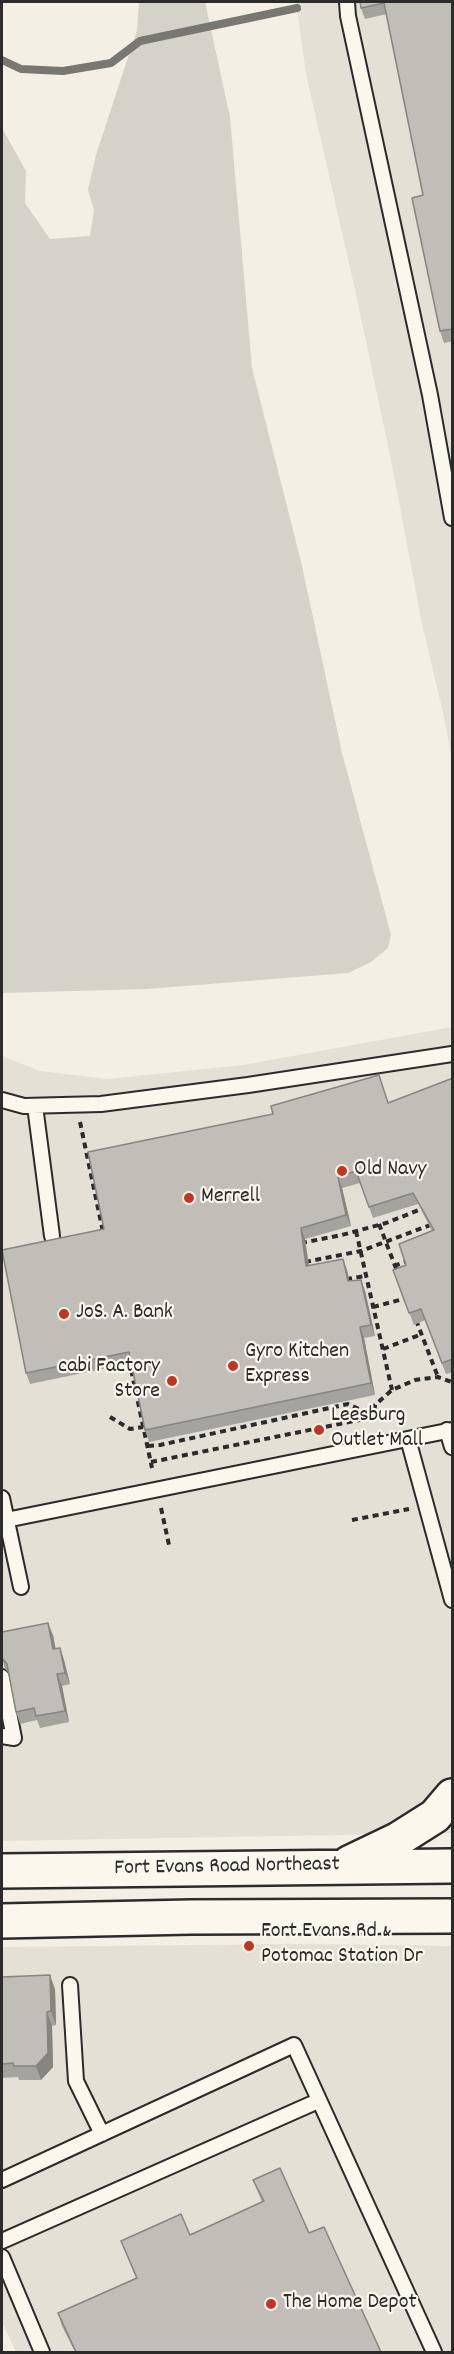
<!DOCTYPE html>
<html>
<head>
<meta charset="utf-8">
<style>
	body { margin:0 }
	#map { position:relative; width:454px; height:2354px; overflow:hidden; background:#f3efe4; font-family:Dekko,sans-serif }
	canvas { display:block }
	.frame { position:absolute; inset:0; border:3px solid #2b2b2b; pointer-events:none }
</style>
</head>
<body>
<div id="map">
<canvas width="454" height="2354"></canvas>
<div class="frame"></div>
</div>
<script>
const context = document.querySelector('canvas').getContext('2d');
context.lineJoin = 'round';
function fillPath(path, color) { context.fillStyle = color; context.fill(path, 'evenodd'); }
const shape = rows => new Path2D(rows.map(r => 'M' + r).join(''));
function stroke(path, color, width, dash) { context.strokeStyle = color; context.lineWidth = width; context.lineCap = dash ? 'butt' : 'round'; context.setLineDash(dash || []); context.stroke(path); }
function label(font, color, halo, rows, align = 'center') {
  context.font = font + ' Dekko,sans-serif'; context.lineWidth = 4.5; context.setLineDash([]); context.textBaseline = 'middle'; context.strokeStyle = halo; context.fillStyle = color; for (const [text, x, y, turn = 0] of rows) {
    context.save(); context.translate(x, y); context.rotate((+turn || 0) * Math.PI / 180); context.textAlign = isNaN(turn) ? turn : align; if (halo) context.strokeText(text, 0, 0); context.fillText(text, 0, 0); context.restore();
  }
}
fillPath(shape([
	[296,2,452,2,452,761,444,717,422,624,392,465,356,294,306,74],
	[452,1027,452,1833,2,1841,2,1056,40,1071,107,1079,243,1065],
	[302,1944,452,1946,452,2352,16,2352,2,2322,2,1947]
]), '#e4e0d6');
fillPath(shape([
	[139,2,205,2,230,117,252,368,302,566,342,753,391,935,388,948,371,962,348,973,147,989,2,993,2,128,26,171,25,203,50,239,90,236,94,210,88,190,96,155,137,30]
]), '#d5d2c9');
stroke(shape([
	[2,60,21,69,63,71,111,63,140,41,297,8]
]), '#787772', 8);
const lane = shape([
	[347,2,348,16,430,395,452,518],
	[2,1100,24,1106,101,1104,248,1085,452,1054],
	[35,1106,52,1236],
	[447,1430,452,1447],
	[408,1439,452,1600],
	[2,1498,21,1587],
	[6,1520,452,1430],
	[2,1677,14,1738,2,1736],
	[70,1985,76,2081,102,2134],
	[2,2180,294,2045,434,2352],
	[2,2241,318,2101],
	[2,2257,42,2352]
]);
const secondary = shape([
	[349,1863,397,1840,435,1816,452,1796],
	[2,1871,452,1866],
	[2,1921,191,1917,452,1916]
]);
stroke(lane, '#2b2b2b', 18);
stroke(secondary, '#2b2b2b', 38);
stroke(shape([
	[80,1122,103,1232],
	[379,1224,397,1271],
	[356,1231,392,1390],
	[301,1243,342,1235,386,1223,424,1208],
	[305,1262,361,1251,433,1224],
	[394,1266,408,1261],
	[346,1279,366,1276],
	[373,1307,407,1298],
	[416,1320,438,1377],
	[383,1349,422,1334],
	[129,1360,152,1468],
	[110,1417,130,1429,143,1427],
	[374,1421,375,1405,392,1390,415,1380,438,1377,452,1382],
	[148,1446,160,1445,348,1404,374,1416],
	[151,1462,374,1417],
	[161,1508,169,1545],
	[352,1520,409,1509]
]), '#2b2b2b', 4, [6, 4.5]);
stroke(lane, '#fbf7ec', 14);
stroke(secondary, '#fbf7ec', 33);
fillPath(shape([
	[360,2,453,2,453,341,444,343,440,331,423,195,387,14,365,19,361,8],
	[453,1078,453,1372,446,1374,425,1320,414,1325,393,1270,406,1265,432,1231,418,1204,373,1218,360,1183,342,1188,351,1226,305,1239,309,1265,347,1270,349,1281,361,1280,365,1291,375,1336,364,1338,375,1395,149,1442,145,1430,131,1363,30,1384,26,1373,104,1229,389,1103],
	[2,1632,53,1635,55,1649,60,1648,64,1660,70,1684,62,1686,69,1722,40,1728,37,1720,20,1724,16,1712,8,1672,5,1669,2,1659],
	[2,1977,55,1989,56,2025,52,2026,53,2067,41,2080,19,2080,18,2077,2,2078],
	[253,2180,309,2233,381,2352,75,2352,62,2326,58,2313,136,2278,121,2241,190,2235,262,2202]
]), '#a5a39d');
fillPath(shape([
	[338,1177,342,1188,351,1226,346,1215],
	[301,1228,305,1239,310,1277,306,1266],
	[343,1259,347,1270,352,1292,348,1281],
	[361,1280,365,1291,375,1336,371,1325],
	[360,1327,364,1338,375,1395,371,1383],
	[48,1623,53,1635,58,1661,53,1649],
	[60,1648,64,1660,70,1684,65,1673],
	[57,1674,62,1686,69,1722,65,1711],
	[50,1975,55,1989,56,2025,51,2011],
	[47,2012,52,2026,53,2067,41,2080,36,2066]
]), '#86857f');
const building = shape([
	[360,2,453,2,453,334,452,329,440,331,412,198,423,195,384,3,361,8,360,2],
	[379,1075,388,1103,453,1078,453,1359,442,1363,421,1309,409,1313,393,1270,406,1265,399,1244,434,1230,413,1193,369,1207,356,1171,338,1177,346,1215,301,1228,306,1266,343,1259,348,1281,361,1280,371,1325,360,1327,371,1383,145,1430,129,1352,26,1373,2,1250,104,1229,88,1152,273,1114,271,1106,379,1075],
	[48,1623,53,1649,60,1648,65,1673,57,1674,65,1711,36,1716,34,1708,16,1712,7,1664,2,1658,2,1632,48,1623],
	[50,1975,51,2011,47,2012,48,2053,36,2066,14,2066,13,2063,2,2064,2,1977,50,1975],
	[280,2168,309,2233,324,2227,381,2352,76,2352,58,2313,137,2278,121,2241,181,2214,190,2235,264,2201,253,2180,280,2168]
]);
fillPath(building, '#c0beb6');
stroke(building, '#86857f', 1.5);
for (const [x, y, r, color] of [
	[342,1171,6,"#c8321e"],
	[189,1198,6,"#c8321e"],
	[64,1314,6,"#c8321e"],
	[233,1366,6,"#c8321e"],
	[172,1381,6,"#c8321e"],
	[319,1430,6,"#c8321e"],
	[249,1946,6,"#c8321e"],
	[271,2304,6,"#c8321e"]
]) { const dot = new Path2D(); dot.arc(x, y, r, 0, 2 * Math.PI); context.fillStyle = color; context.fill(dot); stroke(dot, '#fbf7ec', 2); }
label('22px', '#2b2b2b', '#fbf7ec', [
	["Old Navy",354,1171],
	["Merrell",201,1198],
	["JoS. A. Bank",76,1314],
	["Gyro Kitchen",245,1353],
	["Express",245,1378],
	["cabi Factory",160,1368,"right"],
	["Store",160,1393,"right"],
	["Leesburg",331,1417],
	["Outlet Mall",331,1442],
	["Fort Evans Rd &",261,1933],
	["Potomac Station Dr",261,1958],
	["The Home Depot",283,2304]
], 'left');
label('22px', '#2b2b2b', '#fbf7ec', [
	["Fort Evans Road Northeast",227,1868,-1]
]);
</script>
</body>
</html>
